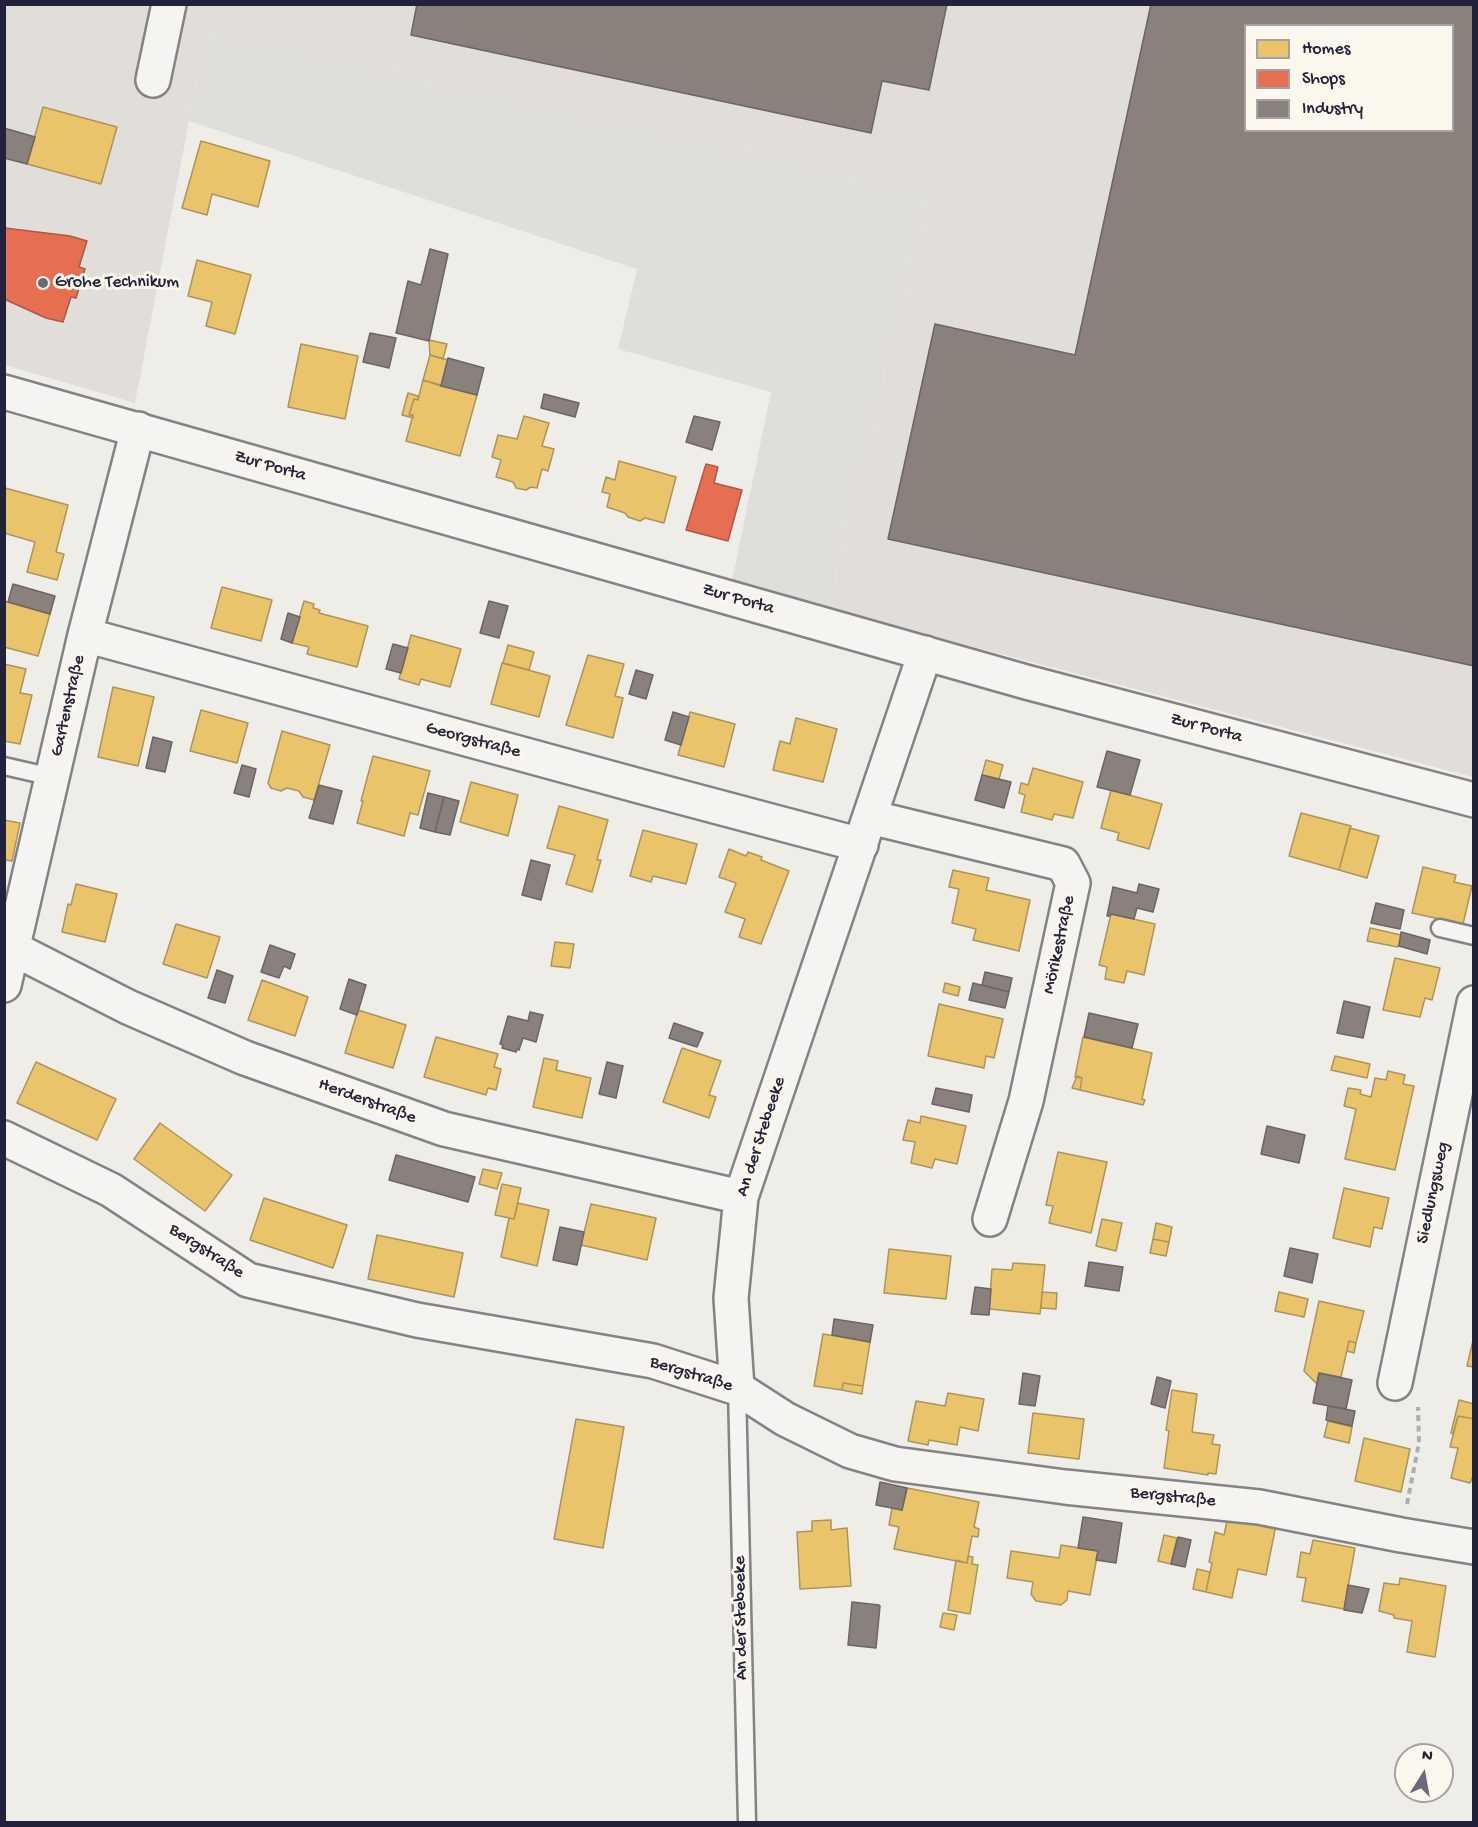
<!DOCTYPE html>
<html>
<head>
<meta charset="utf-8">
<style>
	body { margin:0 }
	#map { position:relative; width:1478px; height:1827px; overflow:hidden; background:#efede8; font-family:"Gochi Hand",sans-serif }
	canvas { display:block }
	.frame { position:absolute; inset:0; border:6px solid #22223b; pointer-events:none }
	.legend { position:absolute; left:1244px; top:24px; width:210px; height:108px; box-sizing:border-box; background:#fbf7ec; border:2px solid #a4a2a5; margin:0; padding:8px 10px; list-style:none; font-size:18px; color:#22223b }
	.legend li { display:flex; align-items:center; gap:12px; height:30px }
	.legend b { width:30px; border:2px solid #a4a2a5 }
	.north { position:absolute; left:1394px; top:1743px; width:60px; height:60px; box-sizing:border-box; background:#fbf7ec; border:2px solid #a4a2a5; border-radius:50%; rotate:11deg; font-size:16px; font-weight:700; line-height:24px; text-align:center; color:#22223b }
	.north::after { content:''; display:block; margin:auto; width:21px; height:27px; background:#6a6978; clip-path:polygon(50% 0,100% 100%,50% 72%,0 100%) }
</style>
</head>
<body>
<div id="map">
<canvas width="1478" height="1827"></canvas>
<div class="frame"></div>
<ul class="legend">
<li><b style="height:16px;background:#e9c46a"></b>Homes</li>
<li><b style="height:16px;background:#e76f51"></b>Shops</li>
<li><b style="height:16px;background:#8a817c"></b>Industry</li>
</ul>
<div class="north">N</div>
</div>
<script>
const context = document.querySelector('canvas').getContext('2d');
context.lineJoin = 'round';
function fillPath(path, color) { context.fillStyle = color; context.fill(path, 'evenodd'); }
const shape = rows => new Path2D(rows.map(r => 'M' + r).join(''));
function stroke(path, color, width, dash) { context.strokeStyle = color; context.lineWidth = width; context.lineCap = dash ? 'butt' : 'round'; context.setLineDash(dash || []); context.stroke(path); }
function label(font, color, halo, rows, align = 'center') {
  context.font = font + ' "Gochi Hand",sans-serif'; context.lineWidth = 6; context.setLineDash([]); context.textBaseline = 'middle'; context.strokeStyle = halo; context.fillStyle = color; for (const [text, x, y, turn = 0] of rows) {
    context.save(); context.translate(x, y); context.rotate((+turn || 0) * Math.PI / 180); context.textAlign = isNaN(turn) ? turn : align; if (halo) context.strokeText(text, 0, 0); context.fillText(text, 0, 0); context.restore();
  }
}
fillPath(shape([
	[4,5,1473,5,1473,777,828,609,928,193,209,30,189,121,135,403,5,365],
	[1246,26,1452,26,1452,130,1246,130]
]), '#e1ded9');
fillPath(shape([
	[209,30,928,193,828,609,732,581,771,392,618,349,637,269,189,121]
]), '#e0ded9');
const homes = shape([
	[43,107,117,127,101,184,27,164,43,107],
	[201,141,270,161,258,207,212,194,207,215,182,208,201,141],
	[197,260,251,275,235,334,206,326,212,302,188,296,197,260],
	[429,340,447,344,443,359,430,355,429,340],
	[301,344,358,356,345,419,288,407,301,344],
	[430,355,448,360,441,386,423,380,430,355],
	[423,380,477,395,460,456,406,441,413,415,409,415,414,399,418,400,423,380],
	[408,393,418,396,418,400,414,399,409,415,413,415,413,418,402,415,408,393],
	[524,416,549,423,542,446,554,449,548,471,542,469,537,488,531,487,526,490,516,488,513,482,496,477,501,460,492,457,498,435,517,439,524,416],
	[619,461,676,477,664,523,645,518,640,521,628,517,625,513,607,507,610,494,602,492,606,477,615,480,619,461],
	[5,488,68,505,56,552,64,554,57,580,27,572,35,542,4,533,5,488],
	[222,587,272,600,261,641,211,628,222,587],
	[4,601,50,614,38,656,4,647,4,601],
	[304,601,314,604,313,608,320,610,319,613,368,626,357,667,307,654,309,647,292,643,304,601],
	[411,635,461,649,450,687,421,679,419,685,399,679,411,635],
	[508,645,534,652,529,670,503,663,508,645],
	[588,655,624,664,615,696,623,698,613,738,566,725,588,655],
	[502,663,550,676,539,717,491,704,502,663],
	[4,664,26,669,20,693,32,695,20,744,4,741,4,664],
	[113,687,154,697,138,766,98,757,113,687],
	[201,710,248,723,237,763,190,751,201,710],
	[690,712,735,724,724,767,678,755,690,712],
	[796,718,837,729,823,782,773,770,780,741,790,744,796,718],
	[282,731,330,745,314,800,303,797,299,791,287,788,281,791,271,788,268,783,282,731],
	[373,756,430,771,418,815,410,813,404,836,357,823,363,801,361,801,373,756],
	[986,760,1003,765,999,779,982,775,986,760],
	[1033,768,1083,782,1073,818,1054,814,1052,820,1021,812,1025,795,1019,793,1021,783,1028,785,1033,768],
	[471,782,518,795,508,836,460,822,471,782],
	[1111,790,1162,804,1149,849,1117,840,1119,833,1101,828,1111,790],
	[559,806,608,820,597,860,601,860,592,892,566,884,575,855,547,848,559,806],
	[1301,813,1351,826,1339,870,1289,856,1301,813],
	[4,820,20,823,12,861,4,860,4,820],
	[1350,828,1379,836,1367,878,1339,870,1350,828],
	[643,830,697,844,686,884,653,876,651,882,630,876,643,830],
	[729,849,746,856,748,852,762,857,761,860,789,871,761,944,739,937,745,919,725,912,736,883,719,877,729,849],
	[1423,867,1456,875,1454,882,1472,886,1463,924,1412,913,1423,867],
	[953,870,989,878,986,890,1030,900,1019,951,973,940,976,929,952,923,959,889,949,887,953,870],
	[76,884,117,894,105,942,62,932,68,904,71,905,76,884],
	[1111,914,1155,924,1144,975,1127,971,1124,983,1105,979,1107,967,1099,965,1111,914],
	[176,924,220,937,207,978,163,964,176,924],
	[1370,928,1401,935,1398,947,1367,941,1370,928],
	[555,942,574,944,570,968,551,966,555,942],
	[1395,958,1440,968,1432,1000,1425,998,1420,1017,1383,1010,1395,958],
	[262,980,308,997,295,1036,248,1020,262,980],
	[945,983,960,987,958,996,943,992,945,983],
	[939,1004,1003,1019,994,1058,986,1056,984,1068,928,1056,939,1004],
	[358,1010,406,1025,393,1068,345,1053,358,1010],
	[436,1037,498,1054,494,1067,501,1069,496,1090,488,1088,486,1095,424,1077,436,1037],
	[1083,1037,1152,1053,1142,1099,1145,1100,1143,1105,1080,1090,1082,1078,1075,1077,1083,1037],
	[682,1048,721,1061,709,1095,716,1097,709,1118,663,1102,682,1048],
	[1335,1056,1370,1064,1367,1078,1331,1070,1335,1056],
	[544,1058,558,1061,556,1070,591,1078,582,1118,533,1107,544,1058],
	[36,1062,116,1099,97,1140,17,1103,36,1062],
	[1388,1071,1405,1075,1403,1084,1414,1086,1395,1170,1345,1159,1356,1109,1344,1106,1348,1088,1361,1090,1360,1094,1371,1097,1375,1078,1386,1080,1388,1071],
	[1077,1076,1082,1078,1080,1090,1072,1088,1077,1076],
	[921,1116,966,1126,957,1164,935,1159,932,1168,911,1163,915,1142,903,1140,908,1120,920,1123,921,1116],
	[160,1123,232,1175,205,1211,134,1159,160,1123],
	[1058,1152,1107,1162,1091,1233,1049,1223,1053,1206,1046,1205,1058,1152],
	[483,1169,502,1173,497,1189,479,1184,483,1169],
	[502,1184,521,1188,514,1219,495,1215,502,1184],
	[1344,1188,1389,1198,1382,1229,1374,1227,1370,1247,1333,1238,1344,1188],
	[264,1198,347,1225,333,1268,250,1240,264,1198],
	[518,1203,549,1210,537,1266,501,1257,509,1218,514,1219,518,1203],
	[591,1204,656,1218,647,1260,581,1245,591,1204],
	[1102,1219,1122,1223,1116,1251,1096,1246,1102,1219],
	[1156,1223,1172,1227,1169,1242,1153,1239,1156,1223],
	[377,1235,463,1253,454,1297,368,1279,377,1235],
	[1153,1239,1169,1242,1166,1256,1150,1253,1153,1239],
	[889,1249,951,1256,946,1299,884,1293,889,1249],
	[1013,1263,1045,1265,1040,1314,989,1309,992,1269,1012,1270,1013,1263],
	[1042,1292,1057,1293,1056,1309,1041,1308,1042,1292],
	[1279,1292,1308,1299,1304,1317,1275,1311,1279,1292],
	[1319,1301,1364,1311,1356,1343,1349,1341,1341,1377,1319,1373,1317,1384,1304,1371,1319,1301],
	[823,1334,870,1342,863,1386,843,1383,842,1390,814,1386,823,1334],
	[1474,1336,1474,1367,1467,1366,1474,1336],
	[1349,1341,1356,1343,1354,1353,1347,1351,1349,1341],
	[843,1383,863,1386,862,1394,842,1390,843,1383],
	[1172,1390,1197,1394,1192,1432,1214,1435,1212,1444,1220,1445,1216,1474,1208,1473,1208,1475,1164,1468,1169,1431,1166,1430,1172,1390],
	[948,1393,984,1399,978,1431,960,1427,957,1445,929,1440,928,1445,908,1441,916,1401,945,1406,948,1393],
	[1459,1400,1474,1404,1474,1419,1458,1416,1453,1434,1451,1433,1459,1400],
	[1033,1413,1084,1419,1079,1459,1028,1453,1033,1413],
	[1458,1416,1474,1419,1474,1474,1470,1483,1451,1478,1458,1448,1450,1447,1458,1416],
	[576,1419,624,1427,603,1548,554,1539,576,1419],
	[1328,1421,1352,1427,1349,1443,1324,1437,1328,1421],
	[1364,1438,1410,1449,1401,1492,1355,1481,1364,1438],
	[907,1488,979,1502,974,1527,979,1529,978,1537,972,1536,967,1563,894,1549,899,1527,889,1525,892,1508,902,1510,907,1488],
	[1228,1516,1276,1525,1266,1575,1238,1569,1232,1598,1206,1592,1212,1563,1209,1562,1215,1532,1224,1535,1228,1516],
	[831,1520,831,1530,847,1528,851,1586,800,1589,797,1532,812,1531,812,1521,831,1520],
	[1164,1535,1177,1538,1171,1564,1158,1561,1164,1535],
	[1313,1540,1355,1548,1344,1609,1302,1601,1306,1578,1297,1577,1301,1552,1310,1554,1313,1540],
	[1061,1545,1098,1551,1090,1595,1068,1591,1067,1600,1061,1605,1036,1601,1031,1594,1033,1582,1007,1578,1011,1551,1059,1558,1061,1545],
	[968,1556,973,1557,972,1564,978,1565,970,1614,948,1610,956,1560,967,1563,968,1556],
	[1197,1569,1210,1572,1206,1592,1193,1589,1197,1569],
	[1400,1578,1446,1586,1435,1657,1407,1652,1412,1621,1394,1618,1394,1615,1379,1611,1384,1583,1399,1585,1400,1578],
	[943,1613,957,1615,954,1630,940,1627,943,1613]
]);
fillPath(homes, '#e9c46a');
stroke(homes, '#ad935c', 1.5);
const shops = shape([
	[5,228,70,236,87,241,79,267,85,269,76,298,71,297,63,322,46,318,4,299,5,228],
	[706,464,718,467,714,483,742,490,728,541,686,530,706,464]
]);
fillPath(shops, '#e76f51');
stroke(shops, '#ac584a', 1.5);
const industry = shape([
	[417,4,947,4,929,90,882,81,871,133,411,35,417,4],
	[1151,4,1474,4,1474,666,888,539,935,324,1075,355,1151,4],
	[1246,26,1452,26,1452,130,1246,130,1246,26],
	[4,128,35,137,27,164,4,158,4,128],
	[430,249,448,254,429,341,396,333,408,281,421,285,430,249],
	[370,333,396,338,389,368,363,362,370,333],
	[448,358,484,368,477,395,441,386,448,358],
	[544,394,579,403,575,417,541,408,544,394],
	[694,416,720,422,712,450,686,442,694,416],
	[13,584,55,596,50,614,8,602,13,584],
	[489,601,508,606,499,638,480,633,489,601],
	[288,613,300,617,292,643,281,639,288,613],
	[393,644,408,648,401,673,386,669,393,644],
	[636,670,653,675,646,699,629,694,636,670],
	[673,712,689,717,681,745,665,740,673,712],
	[153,737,172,742,165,772,146,768,153,737],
	[1107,751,1140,760,1130,795,1097,787,1107,751],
	[242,765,256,769,249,797,234,793,242,765],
	[982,775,1011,782,1004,808,975,800,982,775],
	[319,785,342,791,333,824,309,818,319,785],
	[428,793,444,797,435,832,420,828,428,793],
	[444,797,459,801,450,835,435,832,444,797],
	[531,860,550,865,541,900,522,895,531,860],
	[1139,884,1159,889,1153,912,1137,908,1134,919,1111,914,1110,916,1107,916,1113,887,1137,893,1139,884],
	[1376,903,1404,910,1400,929,1371,923,1376,903],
	[1401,932,1430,940,1427,954,1399,946,1401,932],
	[270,945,295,954,290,969,284,966,279,978,261,972,270,945],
	[217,970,233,976,225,1003,208,998,217,970],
	[985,972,1012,978,1009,992,982,985,985,972],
	[349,979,366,985,357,1015,340,1009,349,979],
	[973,983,1009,992,1005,1008,969,1000,973,983],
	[1344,1001,1370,1007,1363,1038,1337,1033,1344,1001],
	[530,1012,543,1015,536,1042,523,1038,519,1050,517,1049,516,1052,502,1048,503,1045,500,1044,508,1016,528,1021,530,1012],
	[1089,1013,1138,1024,1132,1048,1084,1037,1089,1013],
	[674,1023,703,1033,697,1047,669,1038,674,1023],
	[607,1062,623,1066,616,1098,599,1094,607,1062],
	[936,1088,972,1095,969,1112,932,1104,936,1088],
	[1267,1126,1305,1135,1299,1163,1261,1154,1267,1126],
	[396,1155,475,1177,468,1202,389,1180,396,1155],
	[560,1227,584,1232,577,1265,553,1260,560,1227],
	[1290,1248,1318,1254,1312,1283,1284,1276,1290,1248],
	[1089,1262,1123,1267,1119,1291,1085,1286,1089,1262],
	[975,1287,991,1289,989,1315,971,1314,975,1287],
	[834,1319,873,1325,870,1342,832,1335,834,1319],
	[1023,1373,1040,1376,1035,1406,1019,1404,1023,1373],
	[1319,1373,1352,1380,1346,1409,1313,1403,1319,1373],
	[1157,1377,1171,1381,1165,1408,1151,1404,1157,1377],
	[1328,1406,1355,1411,1352,1426,1326,1420,1328,1406],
	[880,1482,907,1488,902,1510,876,1505,880,1482],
	[1083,1517,1122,1523,1116,1563,1096,1560,1098,1551,1078,1548,1083,1517],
	[1178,1537,1191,1540,1185,1567,1171,1564,1178,1537],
	[1348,1585,1369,1589,1362,1613,1344,1610,1348,1585],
	[852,1602,879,1605,880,1606,876,1648,848,1645,852,1602]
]);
fillPath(industry, '#8a817c');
stroke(industry, '#6b6468', 1.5);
const service = shape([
	[4,766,52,777],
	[1440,928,1474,936],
	[737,1388,747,1822]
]);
const minor = shape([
	[153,80,169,4],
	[85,635,643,787,861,845],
	[870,817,1063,864,1073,883,1026,1101,990,1219],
	[12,948,128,1007,245,1058,444,1129,741,1197],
	[4,985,85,635,138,429],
	[4,1138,111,1190,248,1280,417,1320,653,1361,737,1388,785,1419,850,1451,895,1464,1065,1487,1259,1507,1401,1535,1474,1547],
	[1395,1383,1474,1003],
	[737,1388,731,1298,741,1197,925,653]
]);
const secondary = shape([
	[4,392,1026,682,1474,800]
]);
stroke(service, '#838284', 21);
stroke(minor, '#838284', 38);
stroke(secondary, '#838284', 38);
stroke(shape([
	[1407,1504,1419,1443,1418,1407]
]), '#afaeae', 4, [6, 4.5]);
stroke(service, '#f5f4f0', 16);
stroke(minor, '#f5f4f0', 33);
stroke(secondary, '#f5f4f0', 33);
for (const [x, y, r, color] of [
	[43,283,6,"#6a6978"]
]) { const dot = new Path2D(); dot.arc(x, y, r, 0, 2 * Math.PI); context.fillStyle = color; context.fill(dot); stroke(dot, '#fbf7ec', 2); }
label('18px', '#22223b', '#fbf7ec', [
	["Grohe Technikum",55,283]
], 'left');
label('18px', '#22223b', '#fbf7ec', [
	["Zur Porta",270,467,16],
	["Zur Porta",738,600,16],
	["Gartenstraße",69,706,-77],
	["Zur Porta",1206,729,15],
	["Georgstraße",473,741,15],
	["Mörikestraße",1060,945,-78],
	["Herderstraße",367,1102,20],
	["An der Stebeeke",762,1137,-72],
	["Siedlungsweg",1434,1193,-78],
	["Bergstraße",206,1252,33],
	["Bergstraße",691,1375,17],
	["Bergstraße",1173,1498,6],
	["An der Stebeeke",742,1618,-91]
]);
</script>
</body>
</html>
